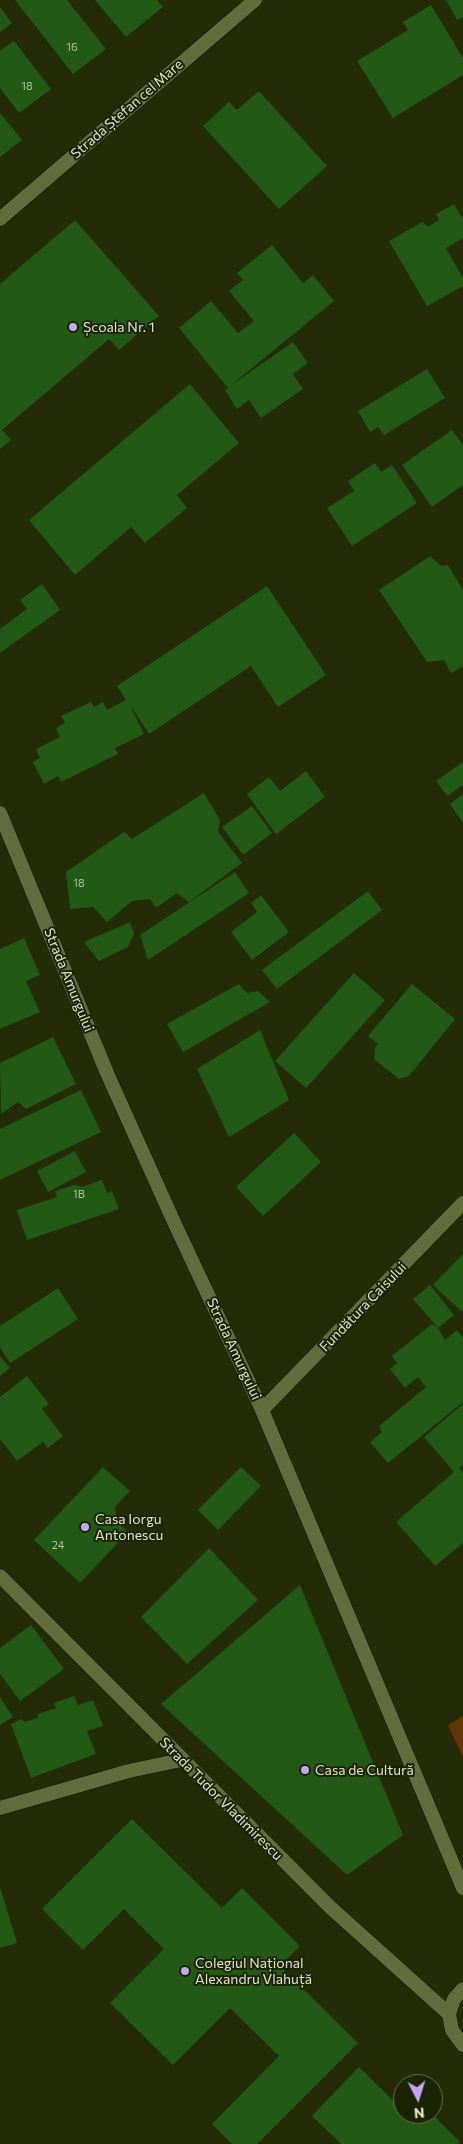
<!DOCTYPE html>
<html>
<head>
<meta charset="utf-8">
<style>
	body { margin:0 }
	#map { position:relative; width:463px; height:2144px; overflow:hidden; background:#242b07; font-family:Commissioner,sans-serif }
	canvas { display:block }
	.north { position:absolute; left:393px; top:2074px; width:50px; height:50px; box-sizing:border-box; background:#1b2200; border:1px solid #697152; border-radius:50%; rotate:175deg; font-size:14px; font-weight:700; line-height:20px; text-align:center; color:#dfe7cd }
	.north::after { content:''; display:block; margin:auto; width:18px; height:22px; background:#c2a7f2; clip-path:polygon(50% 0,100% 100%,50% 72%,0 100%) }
</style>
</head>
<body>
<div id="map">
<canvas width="463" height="2144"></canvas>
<div class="north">N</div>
</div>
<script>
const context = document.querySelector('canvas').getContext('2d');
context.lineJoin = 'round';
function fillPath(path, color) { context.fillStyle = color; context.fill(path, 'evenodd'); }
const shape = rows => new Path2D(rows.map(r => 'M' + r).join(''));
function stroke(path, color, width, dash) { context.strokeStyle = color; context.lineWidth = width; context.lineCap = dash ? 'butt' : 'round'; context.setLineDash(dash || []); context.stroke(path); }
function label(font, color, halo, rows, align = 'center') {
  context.font = font + ' Commissioner,sans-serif'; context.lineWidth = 4; context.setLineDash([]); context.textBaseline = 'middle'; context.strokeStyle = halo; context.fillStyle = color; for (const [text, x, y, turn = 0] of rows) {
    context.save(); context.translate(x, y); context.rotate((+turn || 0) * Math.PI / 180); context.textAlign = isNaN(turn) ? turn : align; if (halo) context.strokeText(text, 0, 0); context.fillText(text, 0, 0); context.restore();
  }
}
fillPath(shape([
	[463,1716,463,1757,448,1725]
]), '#623505');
fillPath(shape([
	[15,0,67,0,106,49,73,74],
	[95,0,157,0,163,7,126,37],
	[446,0,463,0,463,17,457,20],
	[431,5,463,58,463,75,393,118,357,61,408,30,403,22],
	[0,7,12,23,0,32],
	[14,41,51,89,19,113,0,88,0,51],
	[259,91,327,166,279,209,203,126,229,102,237,110],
	[0,113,22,140,0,157],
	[454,204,463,219,463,238,446,248,463,278,463,286,427,306,389,241,422,222,428,227,439,220,436,214],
	[75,220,159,316,119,350,109,339,2,430,11,440,0,449,0,284],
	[272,245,303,283,313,275,334,301,230,386,293,342,308,363,293,374,303,389,261,418,249,400,237,409,225,390,228,388,179,328,211,301,238,333,254,321,229,291,243,280,237,273],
	[427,369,445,398,384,435,378,427,370,432,358,411],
	[190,384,239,443,177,495,187,508,145,543,131,527,75,575,29,520],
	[452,430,463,445,463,485,432,507,402,465],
	[375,463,381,472,392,465,417,503,352,546,327,508,354,491,348,481],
	[430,556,441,566,448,565,463,590,463,666,451,673,444,660,427,662,379,590],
	[42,584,60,610,0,653,0,629,27,609,20,600],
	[267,586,326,675,278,707,251,666,149,734,130,705,144,734,115,748,118,754,61,782,58,776,44,784,33,762,40,758,36,749,60,737,56,728,65,723,61,716,91,702,94,707,103,702,107,710,126,700,117,686],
	[463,762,463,785,447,796,436,781],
	[306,771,325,797,276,834,247,794,269,777,280,791],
	[204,793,220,820,218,832,242,863,189,902,177,893,156,908,150,899,132,901,107,922,93,907,70,909,66,872,124,832,132,839],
	[463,794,463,823,450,804],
	[252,806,272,833,243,855,222,827],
	[235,872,249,893,148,960,140,935],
	[368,891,382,910,277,989,262,970],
	[261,895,289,932,252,960,231,932,257,912,251,903],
	[130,922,134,934,128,947,99,961,84,942],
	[24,938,40,975,26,981,40,1012,0,1029,0,949],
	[354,973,385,1000,306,1088,275,1061],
	[239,984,247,993,258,991,270,1002,183,1052,167,1024],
	[412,984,455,1019,409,1076,399,1079,374,1059,375,1048,378,1044,368,1036],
	[260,1030,289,1100,229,1137,197,1069],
	[53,1037,76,1084,26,1109,18,1102,1,1114,0,1063],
	[81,1090,101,1132,0,1180,0,1129],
	[294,1133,321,1162,263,1216,236,1187],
	[75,1151,86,1172,48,1192,37,1171],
	[102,1180,107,1193,112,1191,119,1209,27,1240,17,1210,57,1197,55,1191,74,1185,82,1187],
	[463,1254,463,1310,462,1312,433,1285],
	[430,1285,454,1315,438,1328,445,1340,457,1330,463,1338,463,1402,388,1463,370,1442,382,1432,379,1426,426,1387,418,1377,405,1388,390,1369,397,1363,392,1356,432,1324,438,1328,413,1299],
	[58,1288,78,1319,10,1363,0,1347,0,1326],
	[0,1356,10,1368,0,1376],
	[27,1376,49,1404,42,1409,63,1436,48,1448,43,1442,17,1461,0,1439,0,1397],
	[463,1404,463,1465,459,1468,463,1473,463,1543,435,1566,396,1522,454,1472,424,1437],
	[103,1467,130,1491,115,1507,117,1521,128,1532,80,1583,34,1540],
	[241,1467,261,1486,218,1530,198,1510],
	[209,1548,258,1600,187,1664,141,1617],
	[300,1585,403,1835,347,1875,161,1704],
	[31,1625,64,1669,20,1701,0,1674,0,1648],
	[74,1696,78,1705,93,1700,103,1726,87,1731,96,1754,31,1778,11,1724,22,1719,24,1722,38,1718,38,1714,56,1708,54,1703],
	[0,1697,13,1717,0,1725],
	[132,1819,222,1908,242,1888,300,1946,280,1966,358,2043,257,2144,232,2144,212,2124,279,2056,230,2008,173,2065,110,2003,164,1949,124,1909,83,1950,42,1909],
	[0,1887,17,1943,0,1948],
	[359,2067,398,2105,403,2101,403,2114,432,2114,460,2142,458,2144,341,2144,312,2116]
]), '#215915');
const minor = shape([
	[262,1410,463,1203]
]);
const tertiary = shape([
	[0,219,255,0],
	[0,813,107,1073,173,1220,262,1410,463,1888],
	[0,1576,330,1907,449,2014],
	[0,1808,129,1771,181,1760],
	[463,1989,454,1999,449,2014,452,2030,463,2045]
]);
stroke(minor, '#0e1300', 15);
stroke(tertiary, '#0e1300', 15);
stroke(minor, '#616d3d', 14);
stroke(tertiary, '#616d3d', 14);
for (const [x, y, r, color] of [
	[73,327,5,"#c2a7f2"],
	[85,1527,5,"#c2a7f2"],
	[305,1770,5,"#c2a7f2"],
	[185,1971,5,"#c2a7f2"]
]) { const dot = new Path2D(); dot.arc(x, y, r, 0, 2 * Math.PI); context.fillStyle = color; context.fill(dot); stroke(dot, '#1b2200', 2); }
label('11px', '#b0c49f', null, [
	["16",72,47],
	["18",27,86],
	["18",79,883],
	["1B",79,1194],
	["24",58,1545]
]);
label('14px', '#dfe7cd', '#1b2200', [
	["Strada Ștefan cel Mare",127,109,-41],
	["Strada Amurgului",69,980,68],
	["Fundătura Caisului",363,1307,-46],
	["Strada Amurgului",234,1349,65],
	["Strada Tudor Vladimirescu",221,1799,45]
]);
label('14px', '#dfe7cd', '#1b2200', [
	["Școala Nr. 1",83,327],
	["Casa Iorgu",95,1519],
	["Antonescu",95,1535],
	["Casa de Cultură",315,1770],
	["Colegiul Național",195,1963],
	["Alexandru Vlahuță",195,1979]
], 'left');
</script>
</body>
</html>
